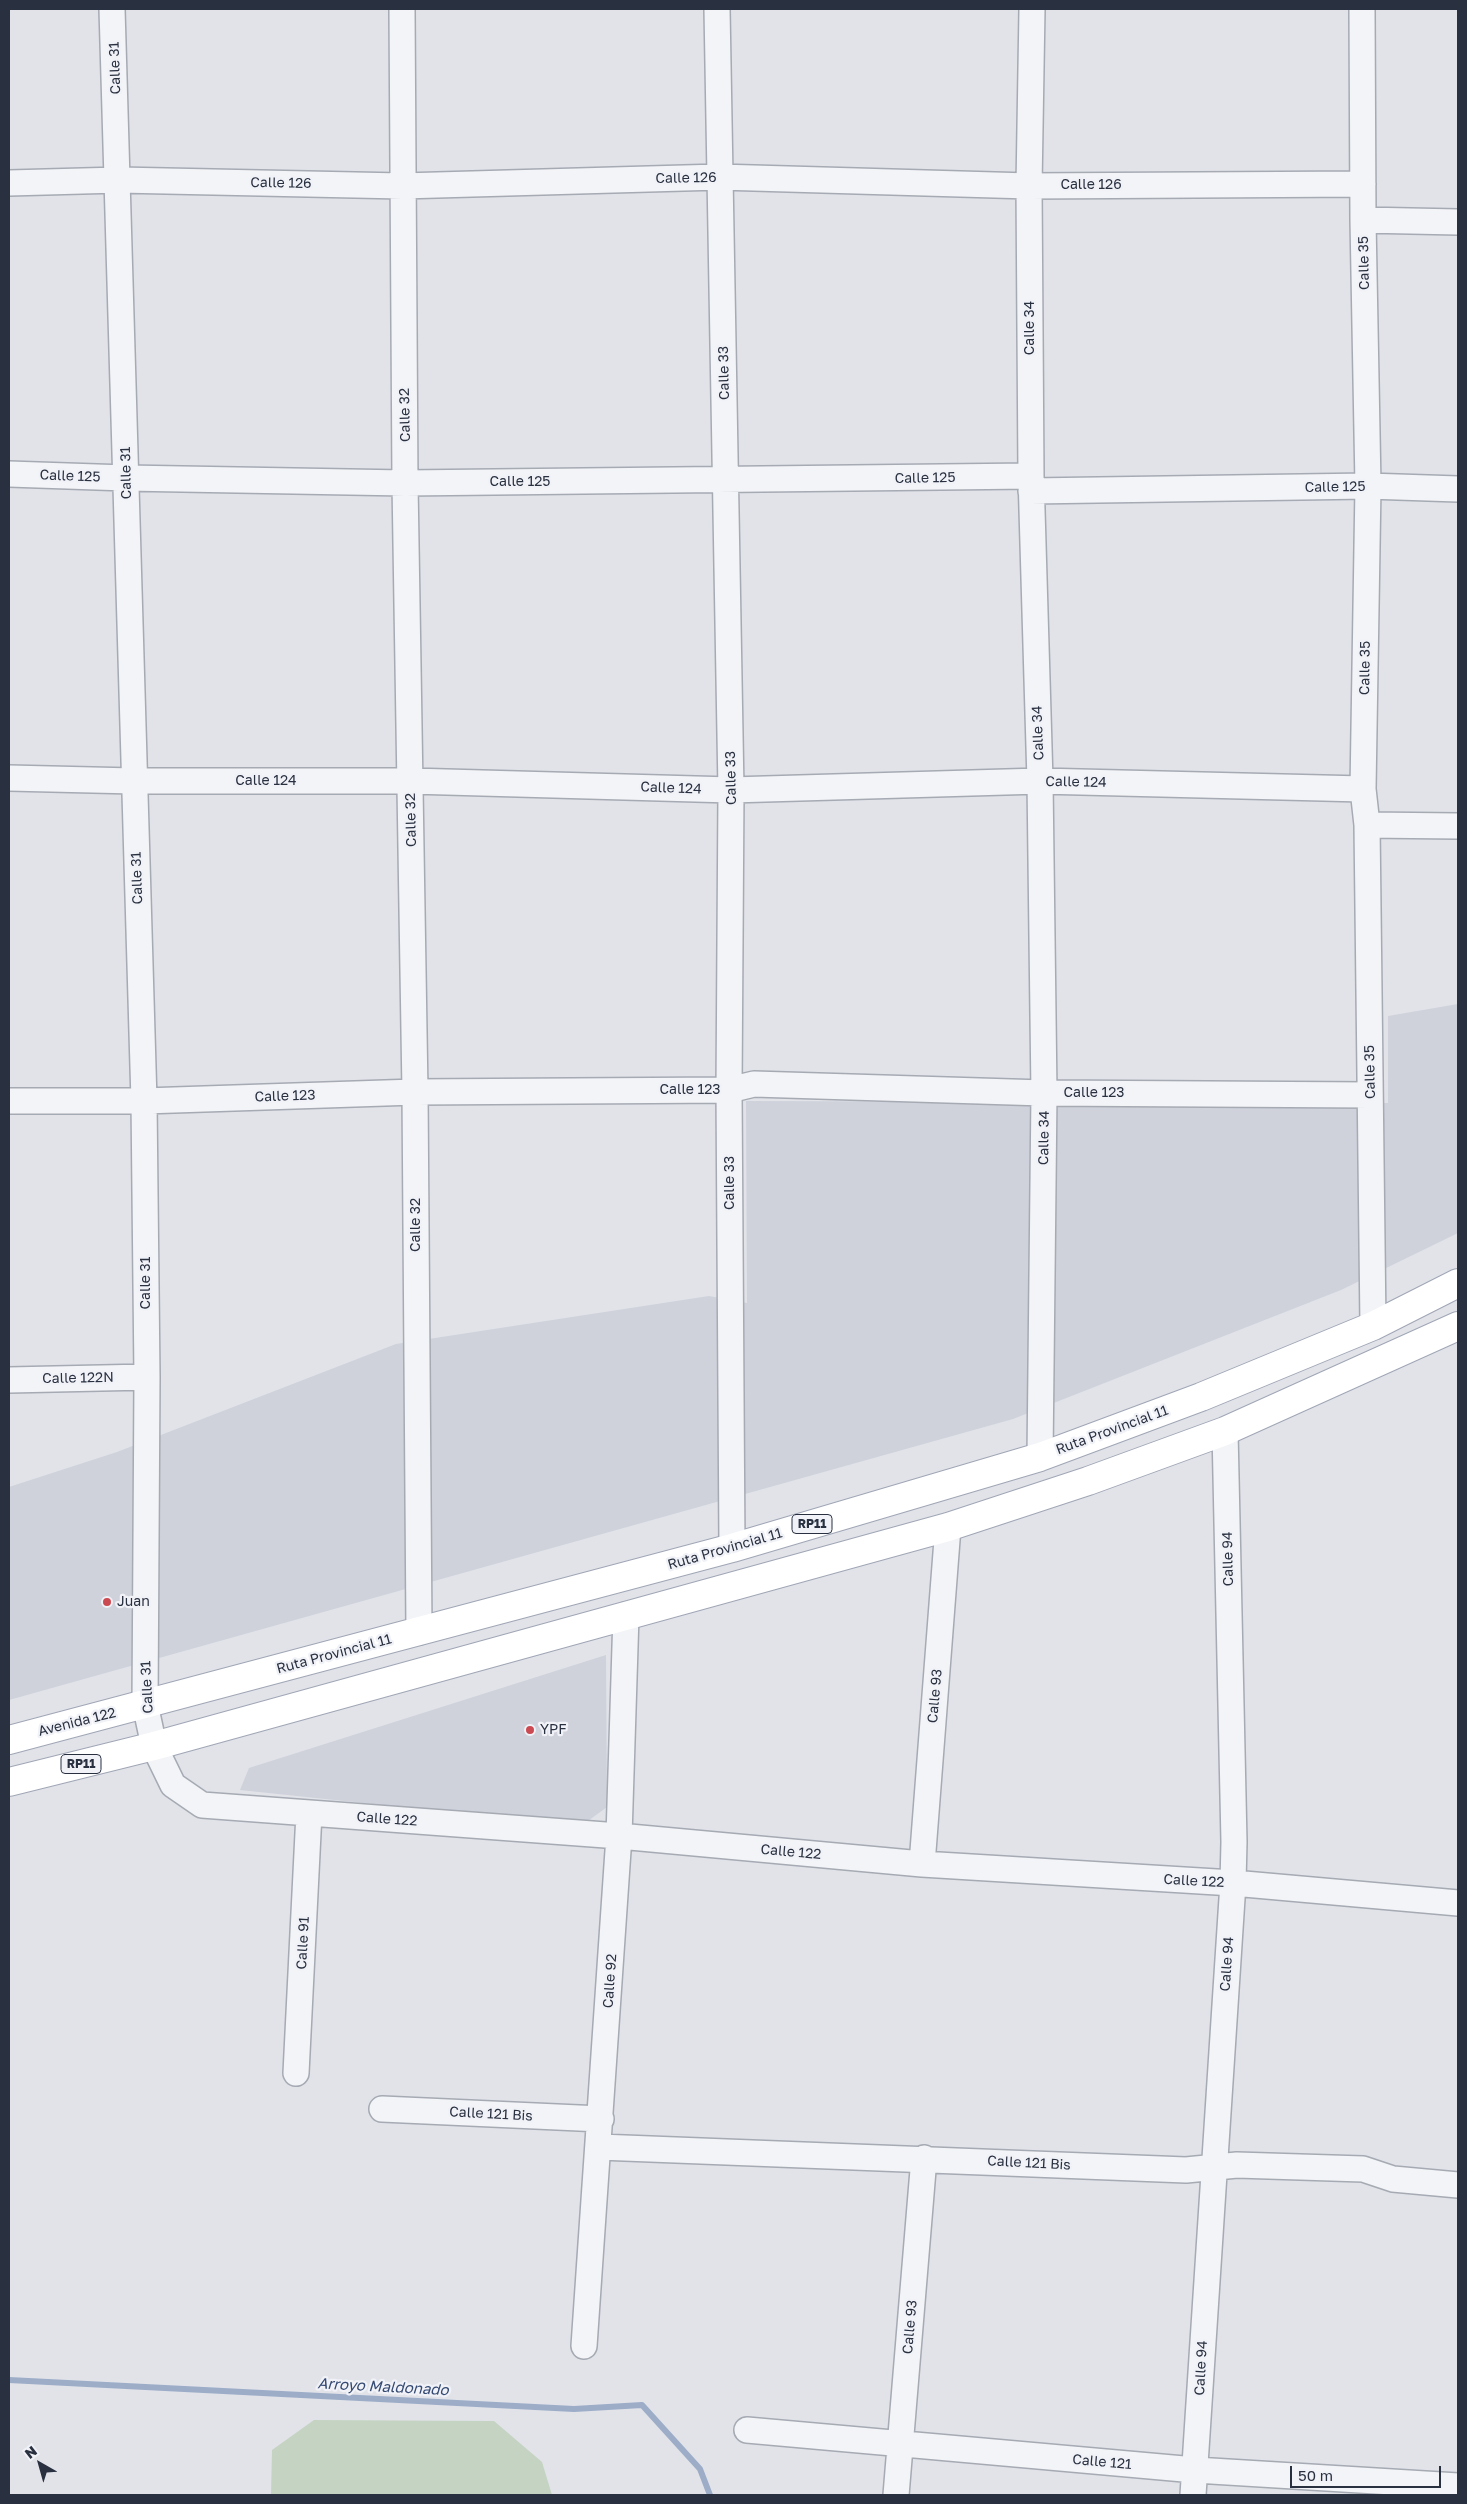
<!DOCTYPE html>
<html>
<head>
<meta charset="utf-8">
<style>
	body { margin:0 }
	#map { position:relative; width:1467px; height:2504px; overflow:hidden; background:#e1e3e9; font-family:"Golos Text",sans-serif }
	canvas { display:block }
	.frame { position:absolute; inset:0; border:10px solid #293040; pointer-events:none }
	.north { position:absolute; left:15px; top:2439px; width:50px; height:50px; -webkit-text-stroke:4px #f0f2f7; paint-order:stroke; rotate:322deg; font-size:14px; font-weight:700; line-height:20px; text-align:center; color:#293040 }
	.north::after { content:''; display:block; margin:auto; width:18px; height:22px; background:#293040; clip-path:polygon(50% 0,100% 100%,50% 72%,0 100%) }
	.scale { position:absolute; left:1290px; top:2466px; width:151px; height:22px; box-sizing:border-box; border:2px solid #293040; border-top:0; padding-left:6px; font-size:15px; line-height:18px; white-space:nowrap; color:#293040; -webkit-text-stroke:4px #f0f2f7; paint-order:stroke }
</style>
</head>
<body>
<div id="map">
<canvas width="1467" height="2504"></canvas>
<div class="frame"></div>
<div class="north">N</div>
<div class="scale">50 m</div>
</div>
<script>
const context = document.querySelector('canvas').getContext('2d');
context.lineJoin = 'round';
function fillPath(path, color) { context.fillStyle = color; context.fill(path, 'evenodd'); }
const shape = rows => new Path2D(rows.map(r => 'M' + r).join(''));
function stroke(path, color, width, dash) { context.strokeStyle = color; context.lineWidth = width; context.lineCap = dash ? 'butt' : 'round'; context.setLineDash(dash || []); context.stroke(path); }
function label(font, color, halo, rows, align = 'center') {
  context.font = font + ' "Golos Text",sans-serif'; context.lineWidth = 4.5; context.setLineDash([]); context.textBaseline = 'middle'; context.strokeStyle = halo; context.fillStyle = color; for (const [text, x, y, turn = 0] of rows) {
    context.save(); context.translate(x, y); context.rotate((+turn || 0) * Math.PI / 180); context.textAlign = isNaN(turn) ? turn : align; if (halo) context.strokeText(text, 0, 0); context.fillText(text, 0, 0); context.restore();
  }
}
fillPath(shape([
	[1458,1004,1458,1233,1341,1290,1013,1419,9,1700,9,1487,117,1452,396,1344,709,1296,747,1303,746,1101,1388,1103,1388,1016],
	[606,1655,607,1807,581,1826,240,1790,249,1768]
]), '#cfd2db');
fillPath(shape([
	[314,2420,494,2421,542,2462,552,2495,271,2495,272,2450]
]), '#c5d3c2');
stroke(shape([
	[9,2380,574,2409,642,2405,700,2469,710,2495]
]), '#9dadc8', 6);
const minor = shape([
	[112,9,144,1101,147,1377,145,1704,154,1746,173,1785,202,1805,619,1836,922,1864,1233,1883,1458,1903],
	[402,9,405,483,415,1092,419,1632],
	[717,9,731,790,729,1090,732,1548],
	[1032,9,1029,186,1031,476,1040,781,1044,1093,1040,1457],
	[1362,9,1363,220,1368,486,1363,789,1367,825,1373,1326],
	[9,183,119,180,402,186,719,177,1029,186,1363,184],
	[1363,220,1458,222],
	[9,474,126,478,405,483,1031,476],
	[1031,491,1368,486,1458,489],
	[9,778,134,781,411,781,731,790,1040,781,1363,789],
	[1367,825,1458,826],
	[9,1101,144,1101,415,1092,729,1090,754,1084,1044,1093,1370,1095],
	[9,1380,147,1377],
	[922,1864,948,1527],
	[296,2073,309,1813],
	[382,2109,601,2119],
	[599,2147,1186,2170,1237,2165,1363,2169,1393,2179,1458,2185],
	[584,2346,619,1836,626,1615],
	[747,2430,1195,2470,1458,2486],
	[896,2495,924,2158],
	[1193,2495,1233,1883,1234,1842,1225,1431]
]);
const major = shape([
	[9,1740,732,1548,1040,1457,1201,1397,1373,1326,1458,1283],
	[9,1782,154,1746,948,1527,1088,1481,1225,1431,1458,1326]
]);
stroke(minor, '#a6aab3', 28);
stroke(major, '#a0a6b5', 30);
stroke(minor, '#f3f4f7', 25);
stroke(major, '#fff', 28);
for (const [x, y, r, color] of [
	[107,1602,5,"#cb4950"],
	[530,1730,5,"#cb4950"]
]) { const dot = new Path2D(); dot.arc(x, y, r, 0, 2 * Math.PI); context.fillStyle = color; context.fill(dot); stroke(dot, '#f0f2f7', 2); }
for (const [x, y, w] of [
	[812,1524,40],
	[81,1764,40]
]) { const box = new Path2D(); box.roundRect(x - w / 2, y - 9.5, w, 19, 4); context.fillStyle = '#f0f2f7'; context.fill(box); stroke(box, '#293040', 1); }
label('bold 12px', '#293040', null, [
	["RP11",812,1524],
	["RP11",81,1764]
]);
label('14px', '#293040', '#f0f2f7', [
	["Calle 31",115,68,-92],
	["Calle 126",686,178,-1],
	["Calle 126",281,183,1],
	["Calle 126",1091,185],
	["Calle 35",1364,263,-91],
	["Calle 34",1030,328,-90],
	["Calle 33",724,373,-91],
	["Calle 32",405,415,-91],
	["Calle 31",126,473,-91],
	["Calle 125",70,476,2],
	["Calle 125",925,478,-1],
	["Calle 125",520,482],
	["Calle 125",1335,487,-1],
	["Calle 35",1365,668,-89],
	["Calle 34",1038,733,-92],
	["Calle 33",731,778,-91],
	["Calle 124",266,781],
	["Calle 124",1076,782,1],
	["Calle 124",671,788,2],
	["Calle 32",411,820,-91],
	["Calle 31",137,878,-92],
	["Calle 35",1370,1072,-91],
	["Calle 123",690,1090],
	["Calle 123",1094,1093],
	["Calle 123",285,1096,-2],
	["Calle 34",1044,1138,-89],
	["Calle 33",730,1183,-90],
	["Calle 32",416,1225,-90],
	["Calle 31",146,1283,-90],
	["Calle 122N",78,1378,-1],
	["Ruta Provincial 11",1112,1430,-20],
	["Ruta Provincial 11",725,1549,-16],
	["Calle 94",1228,1559,-91],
	["Ruta Provincial 11",334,1654,-15],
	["Calle 31",147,1687,-93],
	["Calle 93",935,1696,-85],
	["Avenida 122",77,1722,-14],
	["Calle 122",387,1819,4],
	["Calle 122",791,1852,5],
	["Calle 122",1194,1881,3],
	["Calle 91",303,1943,-87],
	["Calle 94",1227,1964,-86],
	["Calle 92",610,1981,-86],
	["Calle 121 Bis",491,2114,3],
	["Calle 121 Bis",1029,2163,3],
	["Calle 93",910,2327,-85],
	["Calle 94",1201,2368,-87],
	["Calle 121",1102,2462,5]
]);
label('14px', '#293040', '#f0f2f7', [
	["Juan",117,1602],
	["YPF",540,1730]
], 'left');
label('italic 15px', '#354a73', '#f0f2f7', [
	["Arroyo Maldonado",383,2387,3]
]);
</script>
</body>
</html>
